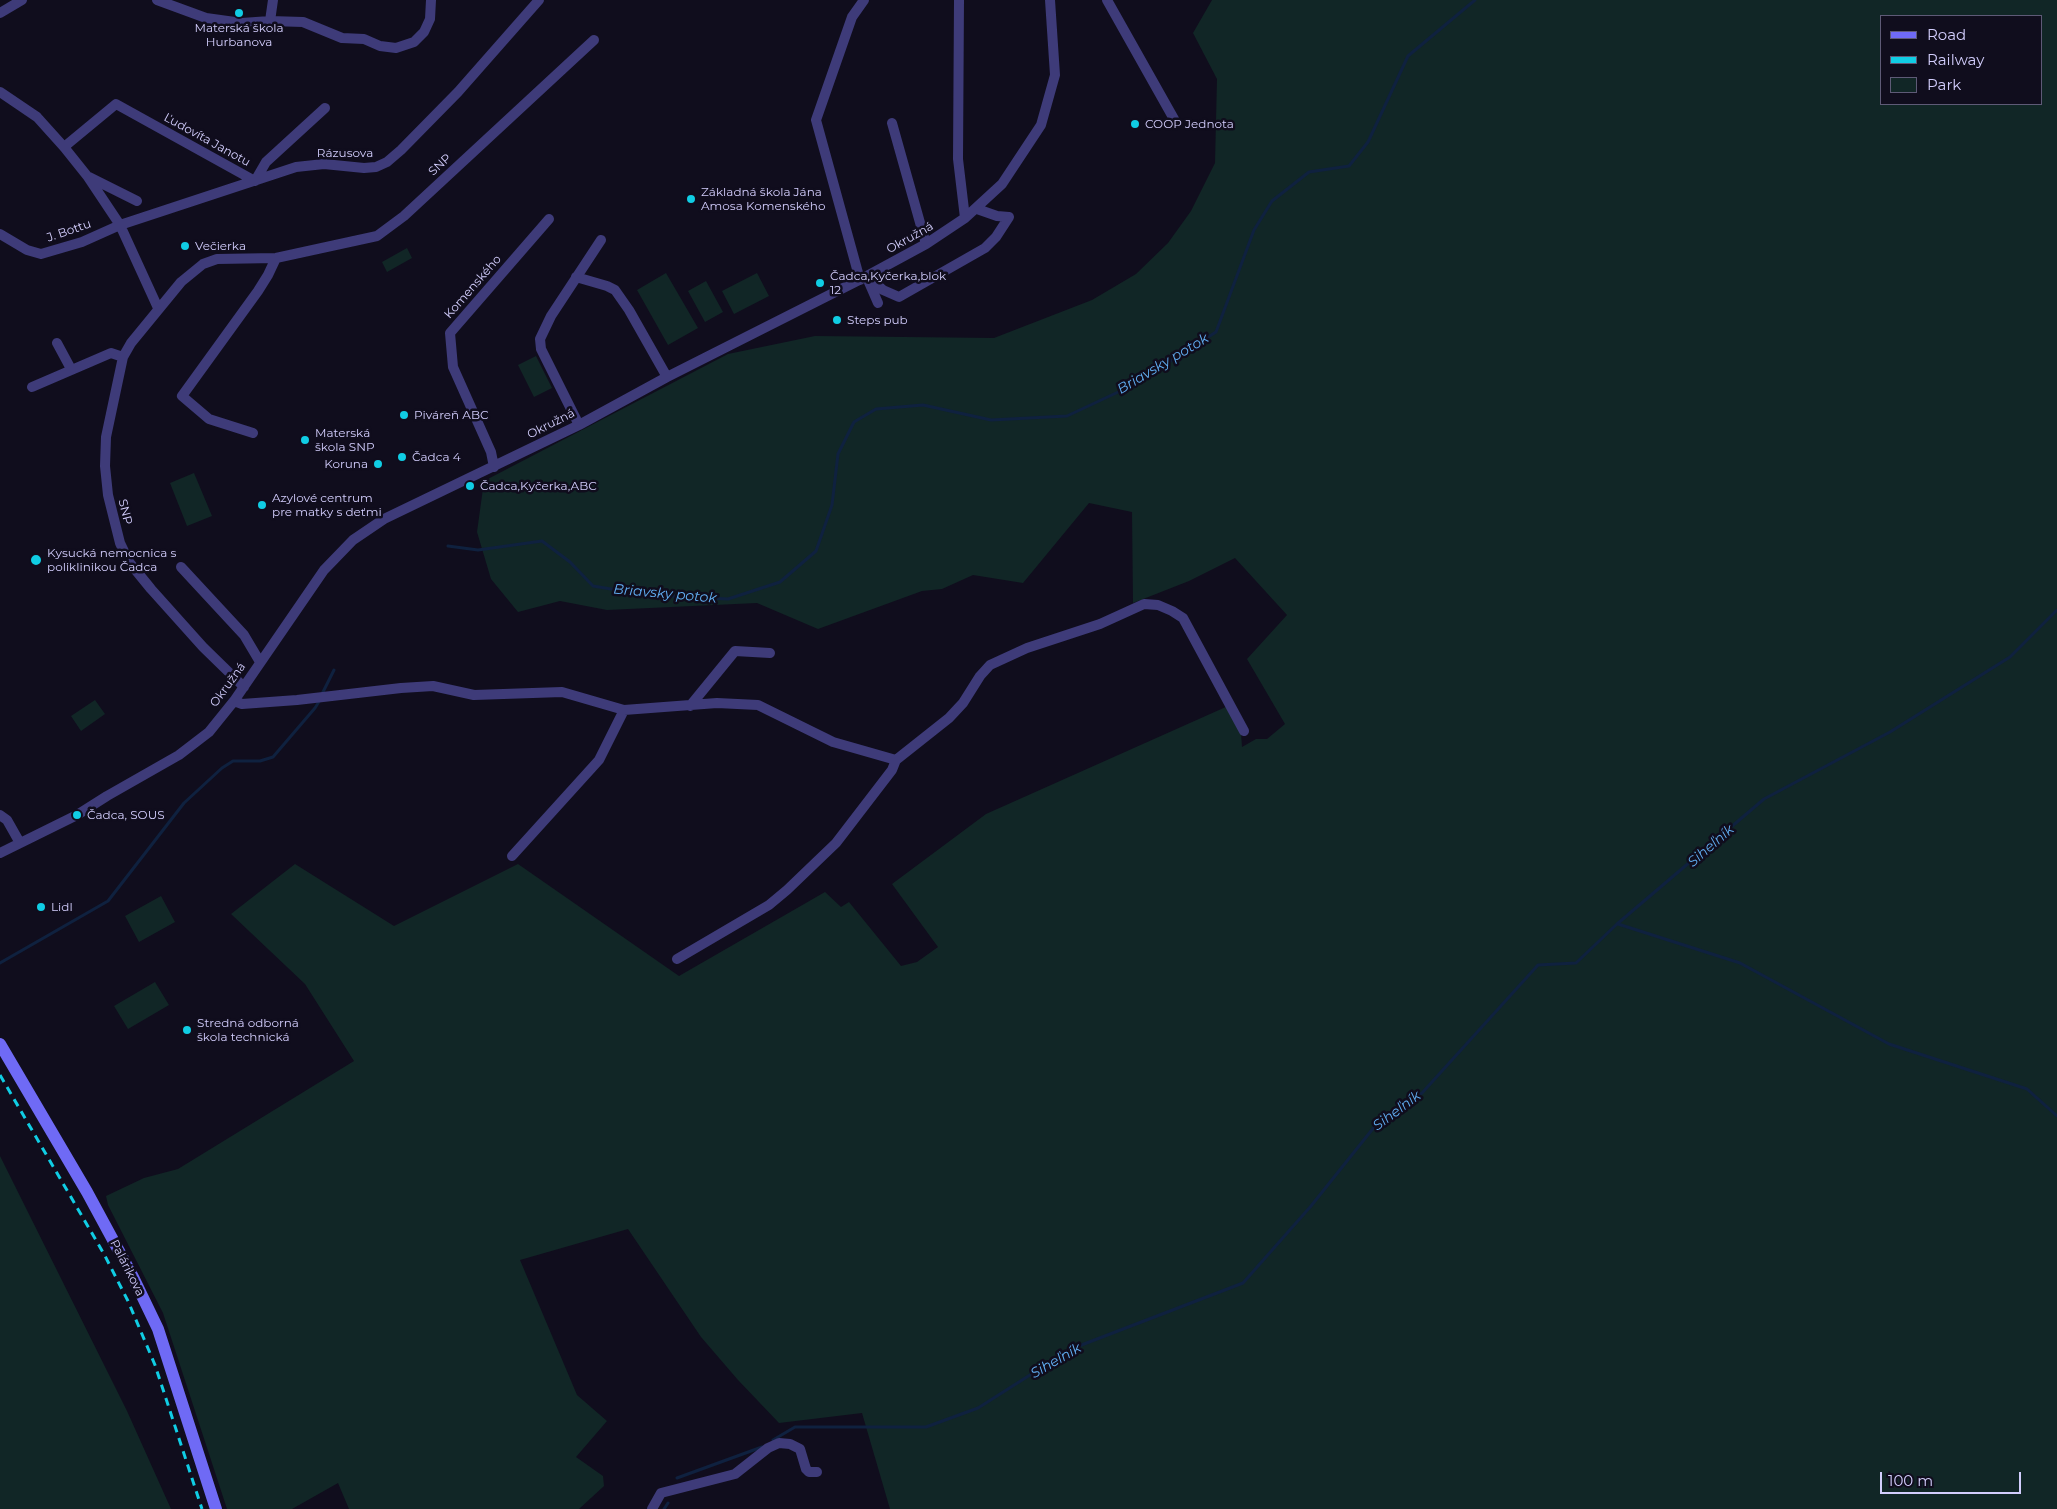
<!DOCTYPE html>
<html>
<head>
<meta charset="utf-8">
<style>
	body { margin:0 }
	#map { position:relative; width:2057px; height:1509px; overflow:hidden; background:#100d1d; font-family:Montserrat,sans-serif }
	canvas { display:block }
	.legend { position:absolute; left:1880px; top:15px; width:162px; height:90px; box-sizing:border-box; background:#100d1d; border:1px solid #5e5a76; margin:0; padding:6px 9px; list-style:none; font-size:15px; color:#d2cdfc }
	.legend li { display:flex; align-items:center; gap:10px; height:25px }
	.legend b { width:25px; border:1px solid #5e5a76 }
	.scale { position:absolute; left:1880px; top:1472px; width:141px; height:22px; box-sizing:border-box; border:2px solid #d2cdfc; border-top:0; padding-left:6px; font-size:15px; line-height:18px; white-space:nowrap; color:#d2cdfc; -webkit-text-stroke:4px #100d1d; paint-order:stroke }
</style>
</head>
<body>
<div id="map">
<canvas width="2057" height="1509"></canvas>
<ul class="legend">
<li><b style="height:6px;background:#6f6af5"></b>Road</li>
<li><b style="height:6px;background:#10cde4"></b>Railway</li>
<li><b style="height:14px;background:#112626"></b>Park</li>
</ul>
<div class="scale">100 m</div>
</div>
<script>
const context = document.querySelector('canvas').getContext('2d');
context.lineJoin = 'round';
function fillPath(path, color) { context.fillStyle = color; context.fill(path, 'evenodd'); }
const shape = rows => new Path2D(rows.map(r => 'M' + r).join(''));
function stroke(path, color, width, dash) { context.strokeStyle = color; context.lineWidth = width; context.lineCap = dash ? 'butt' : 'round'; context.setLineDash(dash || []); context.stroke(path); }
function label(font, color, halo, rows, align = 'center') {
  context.font = font + ' Montserrat,sans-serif'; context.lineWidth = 5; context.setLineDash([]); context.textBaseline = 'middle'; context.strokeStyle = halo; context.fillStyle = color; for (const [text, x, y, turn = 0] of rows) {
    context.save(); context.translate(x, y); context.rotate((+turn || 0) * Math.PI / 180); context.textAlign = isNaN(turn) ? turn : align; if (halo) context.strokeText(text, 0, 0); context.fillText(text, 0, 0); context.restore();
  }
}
fillPath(shape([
	[1212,0,2057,0,2057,1509,890,1509,862,1413,779,1423,738,1380,701,1337,628,1229,520,1260,577,1395,607,1421,576,1457,603,1476,604,1486,579,1509,349,1509,338,1483,292,1509,227,1509,163,1313,108,1205,106,1196,144,1178,178,1169,354,1061,305,984,231,914,295,864,394,926,518,864,679,976,825,892,841,907,849,902,901,966,917,962,938,947,892,884,986,814,1228,706,1241,733,1242,747,1256,739,1267,739,1285,724,1247,659,1287,615,1235,558,1189,581,1133,603,1132,512,1089,503,1023,583,973,575,942,589,922,591,818,629,757,603,607,610,560,601,518,612,491,579,477,532,484,481,728,354,815,336,994,338,1092,300,1136,274,1168,243,1191,211,1215,163,1217,79,1193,33],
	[1881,16,2041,16,2041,104,1881,104],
	[407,248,412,258,387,272,382,262],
	[666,273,698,328,668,345,637,290],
	[757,273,769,296,734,314,722,291],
	[706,281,723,312,705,322,688,291],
	[536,356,552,388,534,397,518,365],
	[194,473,212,516,187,526,170,483],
	[95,700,105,714,81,731,71,716],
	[161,896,175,922,139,942,125,916],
	[155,982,169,1005,128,1029,114,1006],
	[0,1156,127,1411,171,1509,0,1509]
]), '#112626');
stroke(shape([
	[448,546,478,550,542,541,570,562,593,586,647,595,728,599,780,582,816,551,832,505,838,454,854,422,876,409,923,405,991,420,1067,416,1131,386,1216,332,1254,230,1272,201,1309,172,1349,166,1368,142,1408,56,1475,0],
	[322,694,334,670],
	[1618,924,1740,963,1889,1044,2027,1089,2057,1116],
	[0,963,108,901,184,803,222,768,233,761,260,761,273,757,315,708,320,700],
	[773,1440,795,1427,926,1427,978,1408,1071,1349,1243,1283,1311,1206,1375,1126,1422,1093,1538,965,1576,963,1617,924,1764,799,1890,732,2010,657,2057,610],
	[677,1478,762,1447],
	[664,1509,668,1503]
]), '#0f213f', 3);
stroke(shape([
	[157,0,206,18,242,23,270,21,303,22,342,38,364,39,380,46,396,48,414,42,424,32,430,19,431,0],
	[959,0,958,159,965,218],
	[1107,0,1174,119],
	[0,13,22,0],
	[270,21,273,0],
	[0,92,37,117,64,147,88,177,120,225,158,308],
	[892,123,926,244],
	[64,147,116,104,255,181,266,162,325,108],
	[89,177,137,201],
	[0,234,27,250,41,254,82,242,120,225,296,167,324,164,364,168,376,167,387,162,401,150,458,92,539,0],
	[867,276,883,290,899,297,985,248,996,237,1009,217,997,216,977,209],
	[576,277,607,286,615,290,629,310,667,377],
	[860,280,816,120,852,17,864,0],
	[868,280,878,303],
	[57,343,71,369],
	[32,387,111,353,123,357],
	[579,425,541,349,540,339,551,316,601,240],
	[253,433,209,419,182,396,258,291,268,275,276,258],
	[494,467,491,452,453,367,450,333,549,219],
	[181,567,244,635,260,662],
	[244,687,203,647,151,589,129,562,120,543,108,495,105,466,106,437,123,357,131,343,181,282,203,264,217,259,276,258,377,236,404,216,594,40],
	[234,701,242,704,297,700,401,688,433,686,474,695,562,692,624,710,717,703,758,705,833,742,896,760,892,770,836,843,787,890,769,905,677,959],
	[690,706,735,651,770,653],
	[896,760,949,718,963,703,980,676,990,665,1027,648,1100,624,1144,604,1158,605,1172,611,1183,618,1244,731],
	[0,815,7,820,20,843],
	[0,853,77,815,107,796,179,755,209,732,234,701,324,570,353,540,384,519,579,425,667,377,867,276,926,244,965,218,1002,184,1041,125,1055,75,1050,0],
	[512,856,599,760,624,710],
	[652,1509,661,1493,735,1474,768,1448,779,1443,790,1444,800,1449,806,1469,809,1472,817,1472]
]), '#3e3b79', 10);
stroke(shape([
	[0,1044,87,1192,133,1277,158,1329,216,1509]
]), '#6f6af5', 12);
stroke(shape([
	[0,1075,104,1254,128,1301,155,1365,202,1509]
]), '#10cde4', 3, [8, 6]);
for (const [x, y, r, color] of [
	[239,13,5,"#10cde4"],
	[1135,124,5,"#10cde4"],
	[691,199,5,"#10cde4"],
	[185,246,5,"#10cde4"],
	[820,283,5,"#10cde4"],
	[837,320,5,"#10cde4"],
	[404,415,5,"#10cde4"],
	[305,440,5,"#10cde4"],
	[402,457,5,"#10cde4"],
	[378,464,5,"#10cde4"],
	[470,486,5,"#10cde4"],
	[262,505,5,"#10cde4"],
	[36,560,6,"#10cde4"],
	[77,815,5,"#10cde4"],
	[41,907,5,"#10cde4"],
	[187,1030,5,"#10cde4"]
]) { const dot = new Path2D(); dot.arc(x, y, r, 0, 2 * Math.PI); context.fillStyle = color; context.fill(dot); stroke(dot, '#100d1d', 2); }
label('12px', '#d2cdfc', '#100d1d', [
	["Materská škola",239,28,"center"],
	["Hurbanova",239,42,"center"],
	["COOP Jednota",1145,124],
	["Základná škola Jána",701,192],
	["Amosa Komenského",701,206],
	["Večierka",195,246],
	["Čadca,Kyčerka,blok",830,276],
	["12",830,290],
	["Steps pub",847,320],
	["Piváreň ABC",414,415],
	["Materská",315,433],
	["škola SNP",315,447],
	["Čadca 4",412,457],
	["Koruna",368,464,"right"],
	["Čadca,Kyčerka,ABC",480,486],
	["Azylové centrum",272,498],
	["pre matky s deťmi",272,512],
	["Kysucká nemocnica s",47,553],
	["poliklinikou Čadca",47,567],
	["Čadca, SOUS",87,815],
	["Lidl",51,907],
	["Stredná odborná",197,1023],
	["škola technická",197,1037]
], 'left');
label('12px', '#d2cdfc', '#100d1d', [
	["Ľudovíta Janotu",207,140,29],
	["Rázusova",345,153],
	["SNP",440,165,-43],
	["J. Bottu",69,231,-19],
	["Okružná",910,238,-29],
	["Komenského",473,287,-49],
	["Okružná",551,424,-27],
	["SNP",125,512,76],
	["Okružná",228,685,-54],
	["Palárikova",127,1268,63]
]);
label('italic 14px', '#62aff4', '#100d1d', [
	["Briavsky potok",1163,364,-31],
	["Briavsky potok",665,594,5],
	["Siheľník",1711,846,-41],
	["Siheľník",1397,1111,-37],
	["Siheľník",1056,1361,-30]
]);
</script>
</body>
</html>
